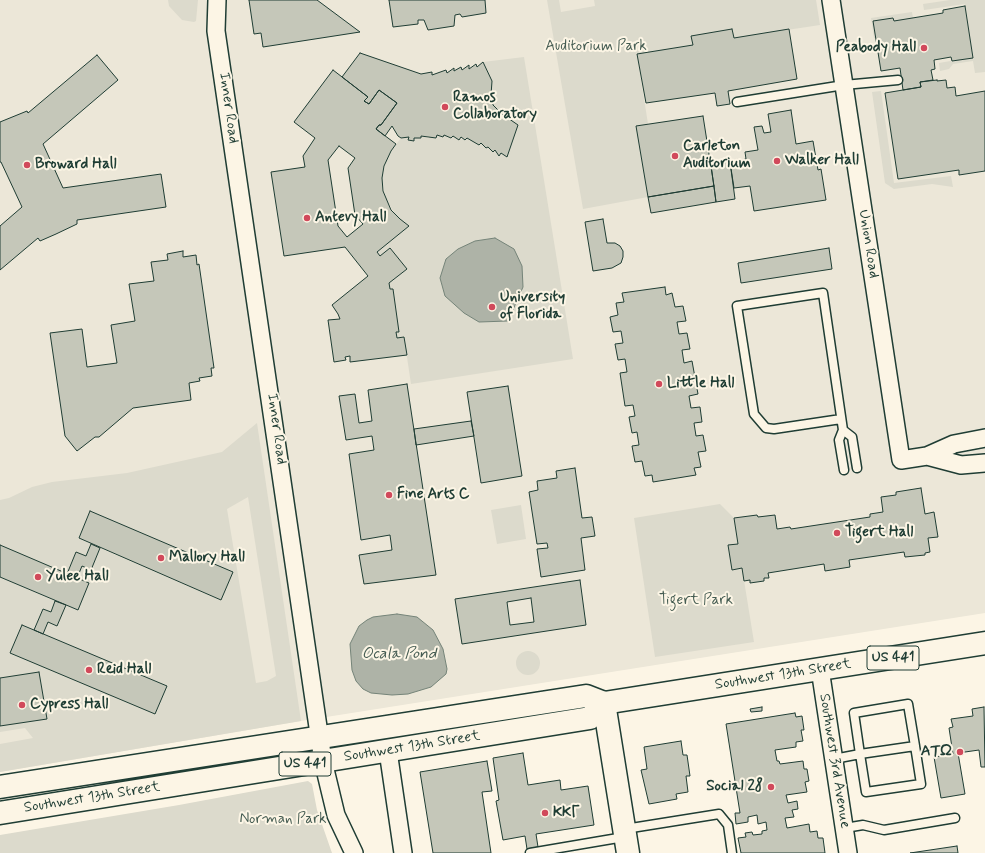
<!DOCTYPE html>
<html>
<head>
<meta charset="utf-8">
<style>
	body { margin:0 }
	canvas { display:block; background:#fcf5e5 }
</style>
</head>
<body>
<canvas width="985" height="853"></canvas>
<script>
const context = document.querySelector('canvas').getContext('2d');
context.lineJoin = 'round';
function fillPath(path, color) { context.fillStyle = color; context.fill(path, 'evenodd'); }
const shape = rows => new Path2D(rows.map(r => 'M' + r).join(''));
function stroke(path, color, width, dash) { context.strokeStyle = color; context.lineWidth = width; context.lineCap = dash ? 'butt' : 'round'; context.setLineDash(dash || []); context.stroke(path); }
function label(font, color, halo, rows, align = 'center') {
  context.font = font + ' Mynerve,sans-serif'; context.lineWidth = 4; context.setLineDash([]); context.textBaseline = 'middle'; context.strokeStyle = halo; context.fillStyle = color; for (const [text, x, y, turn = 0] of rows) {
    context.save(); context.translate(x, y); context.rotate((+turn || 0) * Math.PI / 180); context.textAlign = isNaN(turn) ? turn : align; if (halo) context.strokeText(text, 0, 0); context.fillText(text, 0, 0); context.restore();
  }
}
fillPath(shape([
	[0,0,985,0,985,613,301,721,0,772]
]), '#ece7d8');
fillPath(shape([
	[168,0,198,0,196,21,194,22,182,20,169,6],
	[547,0,559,0,561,12,595,6,594,0,816,0,820,25,734,38,732,29,692,36,693,45,637,54,648,124,637,126,648,197,583,209],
	[950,0,985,0,985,72,975,73,973,61,953,64,949,69,940,71,939,63,973,57,965,4,924,10,923,4],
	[912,12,913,18,894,21,893,18,873,21,876,38,874,38,871,18],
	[524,57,573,359,411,384,404,337,397,338,396,332,398,332,393,289,390,289,389,283,407,269,390,248,380,256,377,252,409,226,396,216,385,197,382,178,386,161,391,151,401,138,409,137,408,140,414,141,414,138,421,138,421,136,429,138,429,135,437,135,443,137,444,135,453,136,465,140,467,138,479,145,481,143,486,148,488,147,493,152,495,150,499,155,501,153,507,157,518,125,502,114,493,105,491,95,492,81,483,62],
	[495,238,523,287,508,321,495,322,458,249,475,241],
	[881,91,894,183,951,176,953,187,932,184,894,189,885,183,872,92],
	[257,423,301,721,0,772,0,744,33,738,25,728,0,732,0,726,47,719,39,672,0,678,0,577,55,601,51,612,43,609,34,630,11,653,155,714,167,686,43,634,48,622,57,626,66,605,78,610,89,583,77,578,82,566,91,569,100,548,220,600,232,572,90,511,79,538,91,544,86,556,76,552,67,574,0,545,0,500,9,498,32,487,52,482,127,473,222,452],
	[248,497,276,676,267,681,256,683,227,509],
	[720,504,734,518,738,544,728,545,733,570,742,568,754,642,655,657,634,518],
	[521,505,526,539,497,544,491,510],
	'516 663a12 12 0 1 1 24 0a12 12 0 1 1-24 0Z',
	[308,781,312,784,317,810,332,853,0,853,0,835,179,805]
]), '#dcdacc');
const water = shape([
	[495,238,514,249,522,266,523,287,508,321,479,322,464,313,445,296,440,278,446,259,458,249,475,241,495,238],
	[397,614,417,617,433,630,443,649,447,669,446,674,431,687,408,694,392,695,371,693,363,689,356,681,352,670,350,644,359,626,367,620,373,617,397,614]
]);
fillPath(water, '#aeb3a7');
stroke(water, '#758479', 1);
const building = shape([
	[249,0,317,0,360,32,263,47,261,33,254,34,249,0],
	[389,0,485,0,486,13,462,17,460,14,455,15,454,26,428,30,424,20,418,20,418,24,393,27,389,0],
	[965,6,973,58,952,61,951,57,934,60,935,69,931,70,933,80,920,82,921,87,903,90,900,68,881,71,873,21,893,18,894,21,943,13,943,10,965,6],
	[732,29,734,38,789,29,797,79,728,91,730,104,717,106,715,93,646,103,637,54,693,45,691,36,732,29],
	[360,53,421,74,432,72,432,75,446,70,447,73,454,68,454,71,461,67,462,70,469,65,469,69,476,64,477,67,483,62,492,81,491,95,493,105,502,114,518,125,507,157,501,153,499,156,495,150,493,152,488,147,486,148,481,143,479,145,467,138,465,140,461,137,459,140,453,136,451,138,444,135,443,137,437,135,436,138,421,136,421,138,414,138,414,141,408,140,409,137,401,138,398,136,392,126,385,136,376,129,379,125,381,125,397,103,379,90,369,104,364,101,368,97,342,77,360,53],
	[97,55,118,80,43,144,63,188,161,174,166,207,77,220,77,224,56,234,40,241,38,238,0,270,0,226,22,207,1,162,0,162,0,122,27,111,28,113,97,55],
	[333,70,368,97,364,101,369,104,379,90,397,103,381,125,379,125,376,129,396,144,391,151,384,166,382,178,383,191,391,210,400,219,409,226,377,252,380,256,390,248,407,269,389,283,390,289,393,289,399,332,396,332,397,338,404,337,407,355,350,362,350,356,345,357,346,360,334,362,328,320,340,319,338,314,332,305,368,276,345,247,284,256,271,172,305,167,303,156,315,138,294,122,333,70],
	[339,146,355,158,348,168,355,215,363,224,347,237,338,226,328,160,339,146],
	[937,80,937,81,946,80,947,88,955,87,956,96,985,91,985,171,959,175,959,170,898,179,885,93,921,87,920,82,937,80],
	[791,110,796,144,813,141,818,170,821,169,826,200,754,211,750,186,734,188,730,162,746,159,745,152,758,150,754,127,762,126,764,133,771,132,768,114,791,110],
	[703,116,714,186,648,197,636,126,703,116],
	[730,162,735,199,716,202,711,165,730,162],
	[714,186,716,202,651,213,648,197,714,186],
	[603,219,607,243,615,243,620,246,623,251,623,257,621,263,612,268,593,271,585,222,603,219],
	[829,248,832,269,741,283,738,263,829,248],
	[183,251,183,257,196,255,197,265,199,264,214,368,211,368,212,376,199,378,200,381,189,383,191,400,133,408,99,437,95,437,77,451,65,436,50,333,82,329,87,367,117,363,111,325,135,321,129,284,154,281,151,262,168,260,167,254,183,251],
	[665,287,666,295,672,293,675,307,683,306,686,321,677,322,679,334,687,333,690,349,682,350,684,363,692,361,698,394,689,396,691,408,700,407,702,422,694,423,696,436,703,435,706,451,698,452,701,467,694,468,696,475,653,482,652,475,645,476,642,461,635,462,632,446,639,445,637,432,632,433,629,417,635,416,633,405,625,406,620,373,627,372,625,359,618,360,615,344,623,343,621,331,613,332,610,317,618,315,616,303,624,302,622,293,665,287],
	[407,384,436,575,364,584,359,555,392,550,390,535,361,540,349,454,374,450,372,436,346,440,339,396,355,394,359,423,372,421,368,390,407,384],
	[508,386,522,476,481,483,467,392,508,386],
	[471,421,474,436,416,445,414,429,471,421],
	[575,468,582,518,592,517,595,536,581,538,585,570,541,577,537,549,548,548,547,543,537,544,529,492,538,490,537,481,557,478,556,471,575,468],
	[921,488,925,514,934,512,938,537,928,538,930,552,925,553,925,555,905,557,904,552,849,560,850,567,825,571,824,564,768,573,769,578,764,578,764,581,750,583,750,580,744,581,742,568,732,570,728,545,738,544,734,518,757,515,758,517,775,515,777,529,790,527,791,529,870,517,870,514,883,512,881,497,896,495,896,492,921,488],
	[90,511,233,572,221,600,79,538,90,511],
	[91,544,100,548,91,570,82,566,77,578,67,574,76,552,86,556,91,544],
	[0,545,89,583,78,610,0,577,0,545],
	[580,580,586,625,462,644,455,599,580,580],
	[531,598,534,622,510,625,507,602,531,598],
	[55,601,66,605,57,626,48,622,43,634,34,630,43,609,51,612,55,601],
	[22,625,167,686,155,714,10,653,22,625],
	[39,672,47,719,0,726,0,678,39,672],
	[762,707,762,711,751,712,750,709,762,707],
	[984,707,985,767,981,767,979,750,958,753,965,794,941,798,934,757,953,754,949,728,953,727,951,719,973,716,972,709,984,707],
	[795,713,796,717,802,716,804,730,801,730,803,741,796,742,796,747,775,750,777,761,779,761,780,764,803,761,804,769,807,769,809,781,805,782,807,792,786,795,788,803,797,801,798,809,792,810,794,817,785,818,787,828,809,824,810,832,817,831,818,838,823,838,825,853,741,853,738,838,746,837,745,833,752,832,753,835,762,834,762,831,767,830,766,822,758,824,757,815,748,817,748,822,736,824,735,813,740,813,726,724,795,713],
	[681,741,683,755,687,755,690,776,686,776,688,792,676,794,677,799,649,804,641,770,647,769,644,747,681,741],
	[523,753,528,785,560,780,561,790,588,786,594,825,536,834,538,847,527,849,525,836,503,840,496,801,499,800,493,758,523,753],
	[487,761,492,791,482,792,491,853,433,853,420,772,487,761],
	[957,846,958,853,910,853,957,846]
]);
fillPath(building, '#c5c7b9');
stroke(building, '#1f3d34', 1);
const lane = shape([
	[737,102,844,85,898,80],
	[841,419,774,429,766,428,754,414,737,306,823,293,843,430,839,440,844,470],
	[843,430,852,437,857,468],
	[834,759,860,754,915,746,921,784,866,792,860,754,854,713,908,704,915,746],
	[845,828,863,825,884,830,955,818],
	[625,829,719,814,728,825,732,853],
	[530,853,624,837]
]);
const street = shape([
	[217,0,216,31,323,761,336,815,354,853],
	[831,0,901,460,927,456,954,444,985,438],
	[927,456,961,465,985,463],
	[820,669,848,853],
	[388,751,403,853]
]);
const secondary = shape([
	[604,703,628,853]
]);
const primary = shape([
	[0,787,586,696,604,703,985,643],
	[0,813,590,718,604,703]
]);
stroke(lane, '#1f3d34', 11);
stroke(street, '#1f3d34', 20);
stroke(secondary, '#1f3d34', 25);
stroke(primary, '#1f3d34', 25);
stroke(lane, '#fcf5e5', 8);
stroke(street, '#fcf5e5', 17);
stroke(secondary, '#fcf5e5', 22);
stroke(primary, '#fcf5e5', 22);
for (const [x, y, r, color] of [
	[924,48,4,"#d1495b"],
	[445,107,4,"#d1495b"],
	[675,156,4,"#d1495b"],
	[777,161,4,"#d1495b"],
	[27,165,4,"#d1495b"],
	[307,218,4,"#d1495b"],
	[492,307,4,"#d1495b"],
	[659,384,4,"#d1495b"],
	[389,495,4,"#d1495b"],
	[837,533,4,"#d1495b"],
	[161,558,4,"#d1495b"],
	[38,577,4,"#d1495b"],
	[89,670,4,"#d1495b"],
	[22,705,4,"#d1495b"],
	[960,752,4,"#d1495b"],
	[771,787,4,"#d1495b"],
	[545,813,4,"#d1495b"]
]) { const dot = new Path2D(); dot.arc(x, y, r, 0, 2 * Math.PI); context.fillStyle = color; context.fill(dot); stroke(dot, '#fcf5e5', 1.5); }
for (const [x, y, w] of [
	[893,658,52],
	[305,764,52]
]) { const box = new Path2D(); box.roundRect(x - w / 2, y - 12, w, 24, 3); context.fillStyle = '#fcf5e5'; context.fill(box); stroke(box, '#1f3d34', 1); }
label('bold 14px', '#1f3d34', null, [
	["US 441",893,658],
	["US 441",305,764]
]);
label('15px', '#455c52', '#fcf5e5', [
	["Auditorium Park",596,47],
	["Tigert Park",696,601],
	["Norman Park",283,820]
]);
label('bold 15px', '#1f3d34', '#fcf5e5', [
	["Peabody Hall",916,48,"right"],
	["Ramos",453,98],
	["Collaboratory",453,115],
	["Carleton",683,147],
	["Auditorium",683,164],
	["Walker Hall",785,161],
	["Broward Hall",35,165],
	["Antevy Hall",315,218],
	["University",500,298],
	["of Florida",500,315],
	["Little Hall",667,384],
	["Fine Arts C",397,495],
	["Tigert Hall",845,533],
	["Mallory Hall",169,558],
	["Yulee Hall",46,577],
	["Reid Hall",97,670],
	["Cypress Hall",30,705],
	["ΑΤΩ",952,752,"right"],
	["Social 28",763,787,"right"],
	["ΚΚΓ",553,813]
], 'left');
label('15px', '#1f3d34', '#fcf5e5', [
	["Inner Road",228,108,82],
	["Union Road",868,244,81],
	["Inner Road",276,429,82],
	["Southwest 13th Street",783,675,-9],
	["Southwest 13th Street",412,747,-9],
	["Southwest 3rd Avenue",834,761,81],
	["Southwest 13th Street",92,798,-9]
]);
label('italic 16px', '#435a51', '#fcf5e5', [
	["Ocala Pond",399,655]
]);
</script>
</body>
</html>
